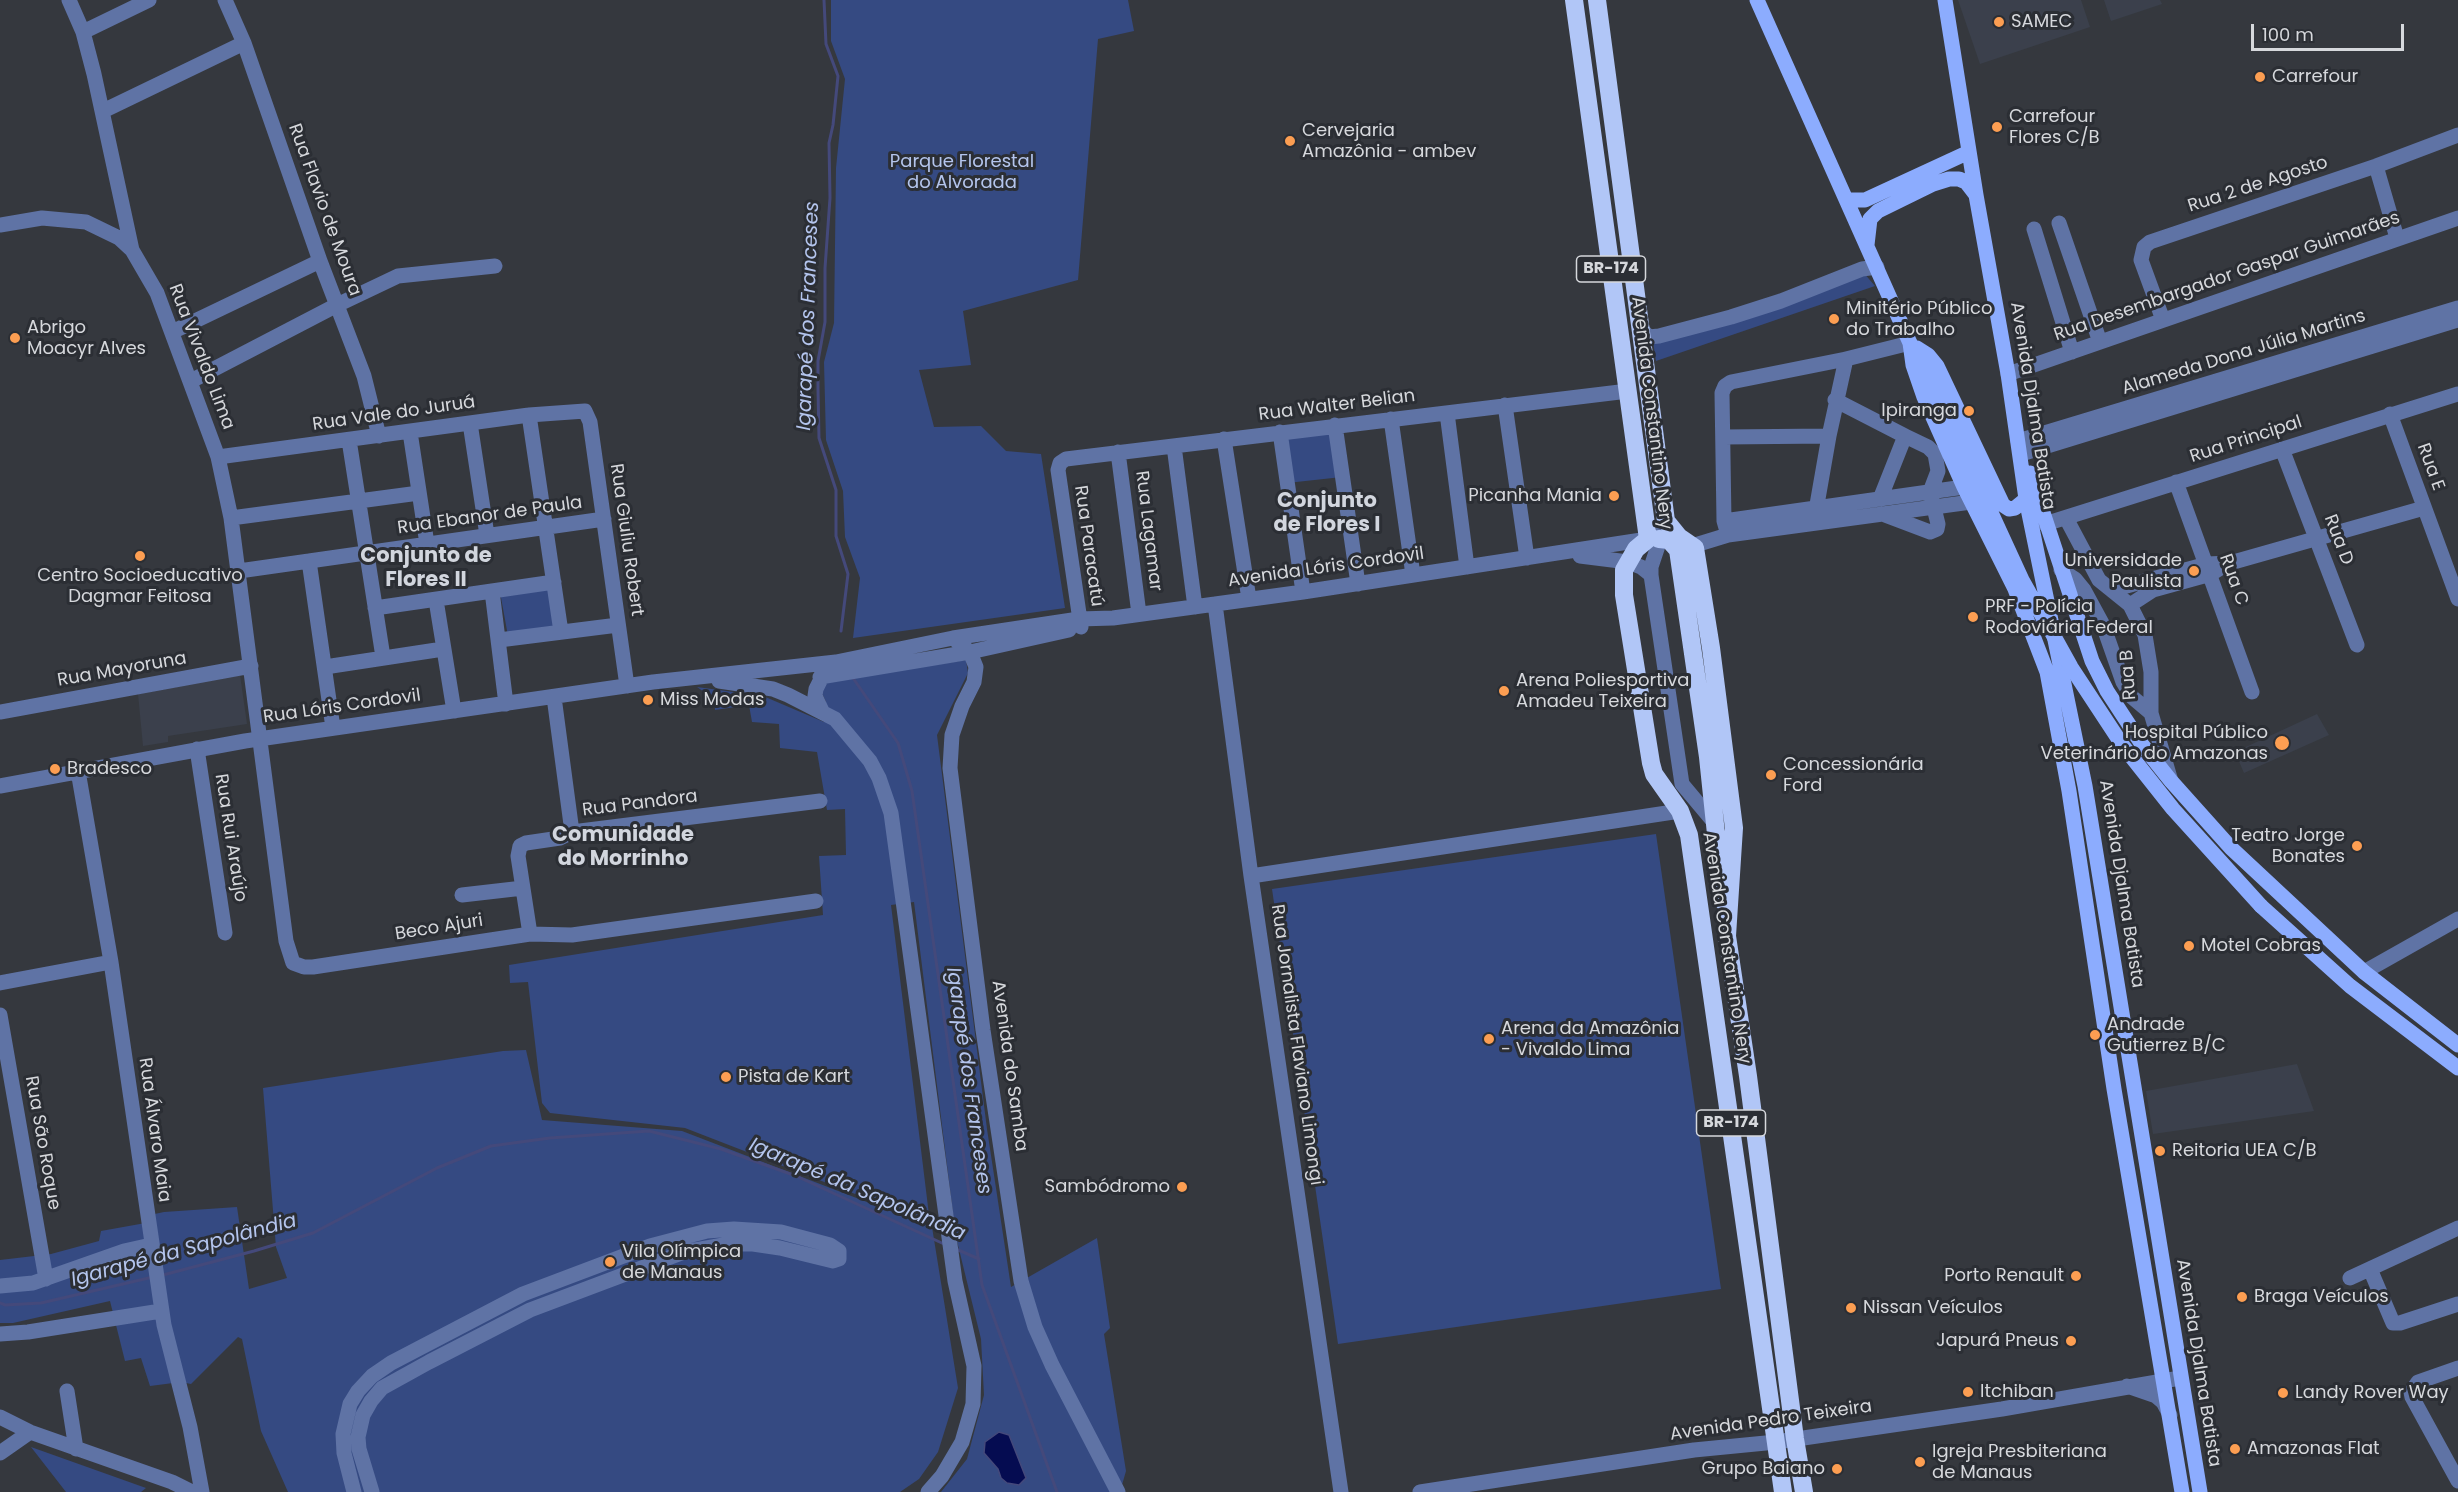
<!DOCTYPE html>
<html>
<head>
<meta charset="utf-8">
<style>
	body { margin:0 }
	#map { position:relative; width:2458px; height:1492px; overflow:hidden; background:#35383e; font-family:Poppins,sans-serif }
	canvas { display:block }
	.scale { position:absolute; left:2251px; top:24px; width:153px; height:27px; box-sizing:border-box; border:3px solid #d6d8dc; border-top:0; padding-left:8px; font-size:18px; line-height:21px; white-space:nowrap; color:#d6d8dc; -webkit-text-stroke:4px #2b2e34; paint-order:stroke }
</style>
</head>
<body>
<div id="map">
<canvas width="2458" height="1492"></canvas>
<div class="scale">100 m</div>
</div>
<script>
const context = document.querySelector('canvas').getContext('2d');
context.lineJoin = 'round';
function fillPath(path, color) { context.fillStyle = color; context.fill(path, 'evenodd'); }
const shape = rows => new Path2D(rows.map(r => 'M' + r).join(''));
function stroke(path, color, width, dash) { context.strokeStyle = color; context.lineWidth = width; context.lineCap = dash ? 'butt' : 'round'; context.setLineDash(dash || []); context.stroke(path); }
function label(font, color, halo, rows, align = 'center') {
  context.font = font + ' Poppins,sans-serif'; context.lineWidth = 6; context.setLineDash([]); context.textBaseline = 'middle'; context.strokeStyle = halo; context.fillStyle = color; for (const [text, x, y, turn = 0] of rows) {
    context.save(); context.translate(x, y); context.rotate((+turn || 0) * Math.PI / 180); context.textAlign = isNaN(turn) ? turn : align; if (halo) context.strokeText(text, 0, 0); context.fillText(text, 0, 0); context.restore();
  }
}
fillPath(shape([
	[1958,0,2081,0,2090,27,1980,64],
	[2104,0,2160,0,2162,4,2111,21],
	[240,675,247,724,168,736,168,742,143,746,138,694],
	[2317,714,2329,735,2244,773,2235,752],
	[2297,1064,2314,1111,2153,1134,2146,1091]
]), '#3b404c');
fillPath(shape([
	[831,0,1128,0,1134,31,1098,39,1078,280,963,311,971,365,919,370,934,427,981,426,1006,451,1041,454,1065,608,853,638,860,578,845,537,843,491,826,440,824,362,834,323,836,168,845,79,831,41],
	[1863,272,1875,286,1656,361,1653,341],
	[1333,422,1342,477,1287,483,1279,429],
	[549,586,556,629,508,636,500,592],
	[966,660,968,673,937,735,987,1129,1011,1287,1097,1238,1110,1328,1104,1334,1126,1471,1120,1492,941,1492,967,1459,984,1395,981,1339,956,1237,914,902,891,905,930,1223,685,1128,550,1113,542,1103,528,982,510,983,509,965,823,915,819,856,846,855,845,809,827,810,817,752,780,748,779,724,752,722,749,705,715,710,714,699,697,687,763,696,824,722,826,702,821,691,828,681],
	[1656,834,1721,1289,1338,1344,1272,889],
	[526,1050,542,1120,682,1131,932,1227,958,1388,938,1452,919,1479,900,1492,288,1492,261,1431,242,1339,238,1337,191,1384,181,1382,150,1386,141,1358,125,1361,110,1301,13,1323,0,1323,0,1260,51,1254,99,1241,101,1231,151,1222,150,1215,164,1212,237,1207,249,1289,287,1278,276,1247,263,1088,503,1051],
	[31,1447,146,1488,141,1492,66,1492]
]), '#354a82');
const water = shape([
	[999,1432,1009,1435,1026,1478,1019,1485,1007,1483,1001,1478,998,1469,984,1453,985,1442,999,1432]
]);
fillPath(water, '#050c51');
stroke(water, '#44497b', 1.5);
stroke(shape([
	[824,0,826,44,838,76,833,125,829,143,830,198,825,268,825,322,818,361,818,389,819,438,836,490,836,536,848,574,841,631],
	[853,678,898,743,912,791,982,1285,1057,1492],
	[956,1249,979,1259],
	[163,1275,254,1251,313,1233,437,1168,491,1146,550,1138,649,1131,721,1149,796,1176,944,1244],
	[0,1303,5,1305,41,1303,153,1277]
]), '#44497b', 3);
stroke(shape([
	[69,0,83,32,94,74,132,250,157,293,218,457,231,518,286,941,293,963,304,967,313,967,530,934,572,935,816,901],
	[225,0,244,43,320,261,364,376,379,436],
	[83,32,149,0],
	[103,111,244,43],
	[2376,166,2397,238],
	[2059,223,2100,342],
	[0,225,42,218,86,222,119,238,132,250],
	[2034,229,2072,352],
	[2163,320,2141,260,2144,247,2150,242,2376,166,2458,135],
	[1642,330,1649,337,1659,336,1731,317,1781,301,1862,269,1877,267],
	[172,332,320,261],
	[2008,374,2458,218],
	[191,381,337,305,398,276,495,266],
	[1835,400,1905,436,1880,499],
	[1505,405,1527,558],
	[1447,413,1467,567],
	[2390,414,2458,599],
	[529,415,561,632],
	[1391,419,1413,575],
	[470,423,487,535],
	[1335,425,1358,584],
	[410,432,427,544],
	[1280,432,1303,592],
	[1723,437,1829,436,1846,359],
	[1224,439,1249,599],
	[349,440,383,657],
	[2018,441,2458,308],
	[1174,446,1195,607],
	[2282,449,2357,645],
	[1118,452,1139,614],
	[2021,454,2458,320],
	[218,457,529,415,585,411,590,422,627,686],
	[2176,482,2252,692],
	[1885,515,1930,532,1937,529,1938,524,1930,492,1938,471,1935,454,1928,447,1905,436],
	[1815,516,1829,436],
	[231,518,419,493],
	[2066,518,2099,580,2130,605,2145,635,2151,672,2151,713,2171,781],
	[1724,521,1964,487],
	[2045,524,2458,394],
	[1664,528,1651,567,1651,575,1682,784,1713,821],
	[1728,535,1724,521,1722,393,1725,386,1731,382,1846,359,1910,343],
	[1692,546,1728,535,1971,502],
	[1580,556,1628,562,1641,567,1651,575],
	[309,561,333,728],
	[2061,570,2075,579,2084,590,2103,625,2123,682,2132,697,2151,713],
	[239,571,604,519],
	[2112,590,2207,564,2230,563,2424,508],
	[492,591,506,704],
	[436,600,454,711],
	[1215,604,1251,876,1341,1492],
	[2130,605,2153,590,2211,574,2219,569],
	[375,608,554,582],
	[1081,627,1058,470,1060,463,1066,459,1628,391],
	[953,638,970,652,976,667,974,682,962,706,952,735,950,768,983,1030,1021,1281,1035,1327,1052,1365,1118,1492],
	[499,640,618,625],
	[325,667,443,649],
	[820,677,970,652,1069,630],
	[719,681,773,689,788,695,835,719,870,761,879,778,891,813,955,1281,974,1366,973,1404,962,1442,942,1476,928,1492],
	[554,697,572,832],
	[822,711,815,696,816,689,826,669],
	[0,712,251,666],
	[197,749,225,933],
	[78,771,111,962,164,1325,190,1427,202,1492],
	[0,786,245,741,653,682,836,662,953,638,1079,619,1113,618,1303,592,1648,539],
	[1251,876,1680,811],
	[462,895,523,888],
	[530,934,518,856,520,846,526,843,560,838,572,832,820,801],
	[2364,972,2458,919],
	[0,983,111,962],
	[0,1015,46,1279],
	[2370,1269,2393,1323,2400,1323,2458,1304],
	[2350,1278,2458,1228],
	[0,1286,33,1283,124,1251,151,1245],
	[0,1334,28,1332,161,1311],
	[2458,1368,2418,1382,2411,1392,2412,1397,2458,1481],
	[2127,1386,2156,1396,2163,1402,2170,1415],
	[67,1391,76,1449],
	[0,1417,30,1432,172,1482,192,1492],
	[0,1453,30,1432],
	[354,1492,344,1453,343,1434,350,1404,358,1391,372,1376,391,1363,523,1294,650,1246,707,1231,734,1229,781,1232,830,1245,839,1251,839,1259,833,1261,780,1248,753,1244,729,1244,684,1252,530,1310,429,1362,382,1388,371,1401,363,1415,358,1437,359,1449,372,1492],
	[1420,1492,1694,1450,1776,1442,2002,1409,2180,1378]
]), '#5f73a5', 15);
stroke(shape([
	[1757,0,1910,343,1948,419,2022,580,2049,628],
	[1945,0,1976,195,2008,374,2026,499,2085,786,2200,1492],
	[1847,200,1865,200,1969,152],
	[1867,245,1870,219,1878,211,1933,184,1949,179,1959,179,1966,182,1976,195],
	[1910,343,1913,365,1924,397,1964,487,2015,589,2047,672,2069,791,2114,1089,2182,1492],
	[1917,348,1928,355,1937,366,2003,505,2009,509,2015,508,2026,499],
	[2030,473,2092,661,2107,691,2143,746,2171,781,2231,848,2364,972,2458,1045],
	[2261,906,2350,986,2458,1068]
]), '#8cacfe', 15);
stroke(shape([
	[1574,0,1648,539],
	[1597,0,1666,521,1679,537,1695,548,1711,648,1734,828,1727,936,1748,1076,1795,1439,1804,1492],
	[1648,539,1636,549,1624,570,1624,595,1651,763,1654,774,1680,811,1689,835,1783,1492],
	[1659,539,1669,540,1678,550,1708,757,1723,901]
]), '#b1c6f7', 18);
stroke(shape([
	[2051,631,2071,667,2123,746,2173,809,2261,906]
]), '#8cacfe', 15);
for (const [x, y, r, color] of [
	[1999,22,6,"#fc9e52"],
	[2260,77,6,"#fc9e52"],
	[1997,127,6,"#fc9e52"],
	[1290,141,6,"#fc9e52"],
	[1834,319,6,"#fc9e52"],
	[15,338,6,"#fc9e52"],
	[1969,411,6,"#fc9e52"],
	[1614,496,6,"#fc9e52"],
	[140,556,6,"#fc9e52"],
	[2194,571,6,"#fc9e52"],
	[1973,617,6,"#fc9e52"],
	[1504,691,6,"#fc9e52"],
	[648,700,6,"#fc9e52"],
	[2282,743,8,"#fc9e52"],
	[55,769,6,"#fc9e52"],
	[1771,775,6,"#fc9e52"],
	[2357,846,6,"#fc9e52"],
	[2189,946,6,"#fc9e52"],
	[2095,1035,6,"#fc9e52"],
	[1489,1039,6,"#fc9e52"],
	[726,1077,6,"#fc9e52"],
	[2160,1151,6,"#fc9e52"],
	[1182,1187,6,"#fc9e52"],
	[610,1262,6,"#fc9e52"],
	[2076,1276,6,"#fc9e52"],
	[2242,1297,6,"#fc9e52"],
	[1851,1308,6,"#fc9e52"],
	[2071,1341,6,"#fc9e52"],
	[1968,1392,6,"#fc9e52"],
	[2283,1393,6,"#fc9e52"],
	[2235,1449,6,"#fc9e52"],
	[1920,1462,6,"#fc9e52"],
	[1837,1469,6,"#fc9e52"]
]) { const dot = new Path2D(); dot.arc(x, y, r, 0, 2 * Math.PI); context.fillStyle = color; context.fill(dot); stroke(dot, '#2b2e34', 2); }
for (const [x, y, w] of [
	[1611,269,69],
	[1731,1123,69]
]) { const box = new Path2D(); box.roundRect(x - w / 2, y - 13, w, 26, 4.5); context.fillStyle = '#2b2e34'; context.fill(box); stroke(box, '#d6d8dc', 1.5); }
label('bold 16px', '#d6d8dc', null, [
	["BR-174",1611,269],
	["BR-174",1731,1123]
]);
label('18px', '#d6d8dc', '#2b2e34', [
	["SAMEC",2011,22],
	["Carrefour",2272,77],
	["Carrefour",2009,117],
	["Flores C/B",2009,138],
	["Cervejaria",1302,131],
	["Amazônia - ambev",1302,152],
	["Minitério Público",1846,309],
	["do Trabalho",1846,330],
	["Abrigo",27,328],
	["Moacyr Alves",27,349],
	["Ipiranga",1957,411,"right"],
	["Picanha Mania",1602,496,"right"],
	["Universidade",2182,561,"right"],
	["Paulista",2182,582,"right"],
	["Centro Socioeducativo",140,576,"center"],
	["Dagmar Feitosa",140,597,"center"],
	["PRF - Polícia",1985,607],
	["Rodoviária Federal",1985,628],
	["Arena Poliesportiva",1516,681],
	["Amadeu Teixeira",1516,702],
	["Miss Modas",660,700],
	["Hospital Público",2268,733,"right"],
	["Veterinário do Amazonas",2268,754,"right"],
	["Concessionária",1783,765],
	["Ford",1783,786],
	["Bradesco",67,769],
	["Teatro Jorge",2345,836,"right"],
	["Bonates",2345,857,"right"],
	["Motel Cobras",2201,946],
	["Andrade",2107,1025],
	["Gutierrez B/C",2107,1046],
	["Arena da Amazônia",1501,1029],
	["- Vivaldo Lima",1501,1050],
	["Pista de Kart",738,1077],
	["Reitoria UEA C/B",2172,1151],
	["Sambódromo",1170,1187,"right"],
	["Vila Olímpica",622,1252],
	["de Manaus",622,1273],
	["Porto Renault",2064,1276,"right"],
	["Braga Veículos",2254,1297],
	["Nissan Veículos",1863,1308],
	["Japurá Pneus",2059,1341,"right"],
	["Itchiban",1980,1392],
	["Landy Rover Way",2295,1393],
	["Amazonas Flat",2247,1449],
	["Igreja Presbiteriana",1932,1452],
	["de Manaus",1932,1473],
	["Grupo Baiano",1825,1469,"right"]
], 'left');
label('18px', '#b4c5ed', '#2b2e34', [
	["Parque Florestal",962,162],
	["do Alvorada",962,183]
]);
label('18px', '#d6d8dc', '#2b2e34', [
	["Rua 2 de Agosto",2258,185,-18],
	["Rua Flavio de Moura",324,210,70],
	["Rua Desembargador Gaspar Guimarães",2227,277,-19],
	["Alameda Dona Júlia Martins",2244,353,-17],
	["Rua Vivaldo Lima",201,357,69],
	["Rua Walter Belian",1337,406,-7],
	["Avenida Djalma Batista",2032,406,81],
	["Avenida Constantino Nery",1651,413,83],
	["Rua Vale do Juruá",394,414,-8],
	["Rua Principal",2246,440,-18],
	["Rua E",2430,467,70],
	["Rua Ebanor de Paula",490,516,-8],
	["Rua Lagamar",1148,531,83],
	["Rua Giuliu Robert",626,540,82],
	["Rua D",2338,540,69],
	["Rua Paracatú",1088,546,82],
	["Avenida Lóris Cordovil",1326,568,-8],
	["Rua C",2233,580,70],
	["Rua Mayoruna",122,670,-10],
	["Rua B",2129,675,-94],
	["Rua Lóris Cordovil",342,707,-8],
	["Rua Pandora",640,804,-7],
	["Rua Rui Araújo",230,838,81],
	["Avenida Djalma Batista",2121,884,81],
	["Beco Ajuri",439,928,-9],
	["Avenida Constantino Nery",1726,948,81],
	["Rua Jornalista Flaviano Limongi",1296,1045,82],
	["Avenida do Samba",1009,1066,82],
	["Rua Álvaro Maia",154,1130,82],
	["Rua São Roque",42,1143,80],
	["Avenida Djalma Batista",2198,1363,81],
	["Avenida Pedro Teixeira",1771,1421,-8]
]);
label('italic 20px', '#b4c5ee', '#2b2e34', [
	["Igarapé dos Franceses",809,316,-88],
	["Igarapé dos Franceses",968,1081,82],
	["Igarapé da Sapolândia",857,1190,23],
	["Igarapé da Sapolândia",184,1251,-15]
]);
label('bold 21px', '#d2d6de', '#2b2e34', [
	["Conjunto",1327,502],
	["de Flores I",1327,526],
	["Conjunto de",426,557],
	["Flores II",426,581],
	["Comunidade",623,836],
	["do Morrinho",623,860]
]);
</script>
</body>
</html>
